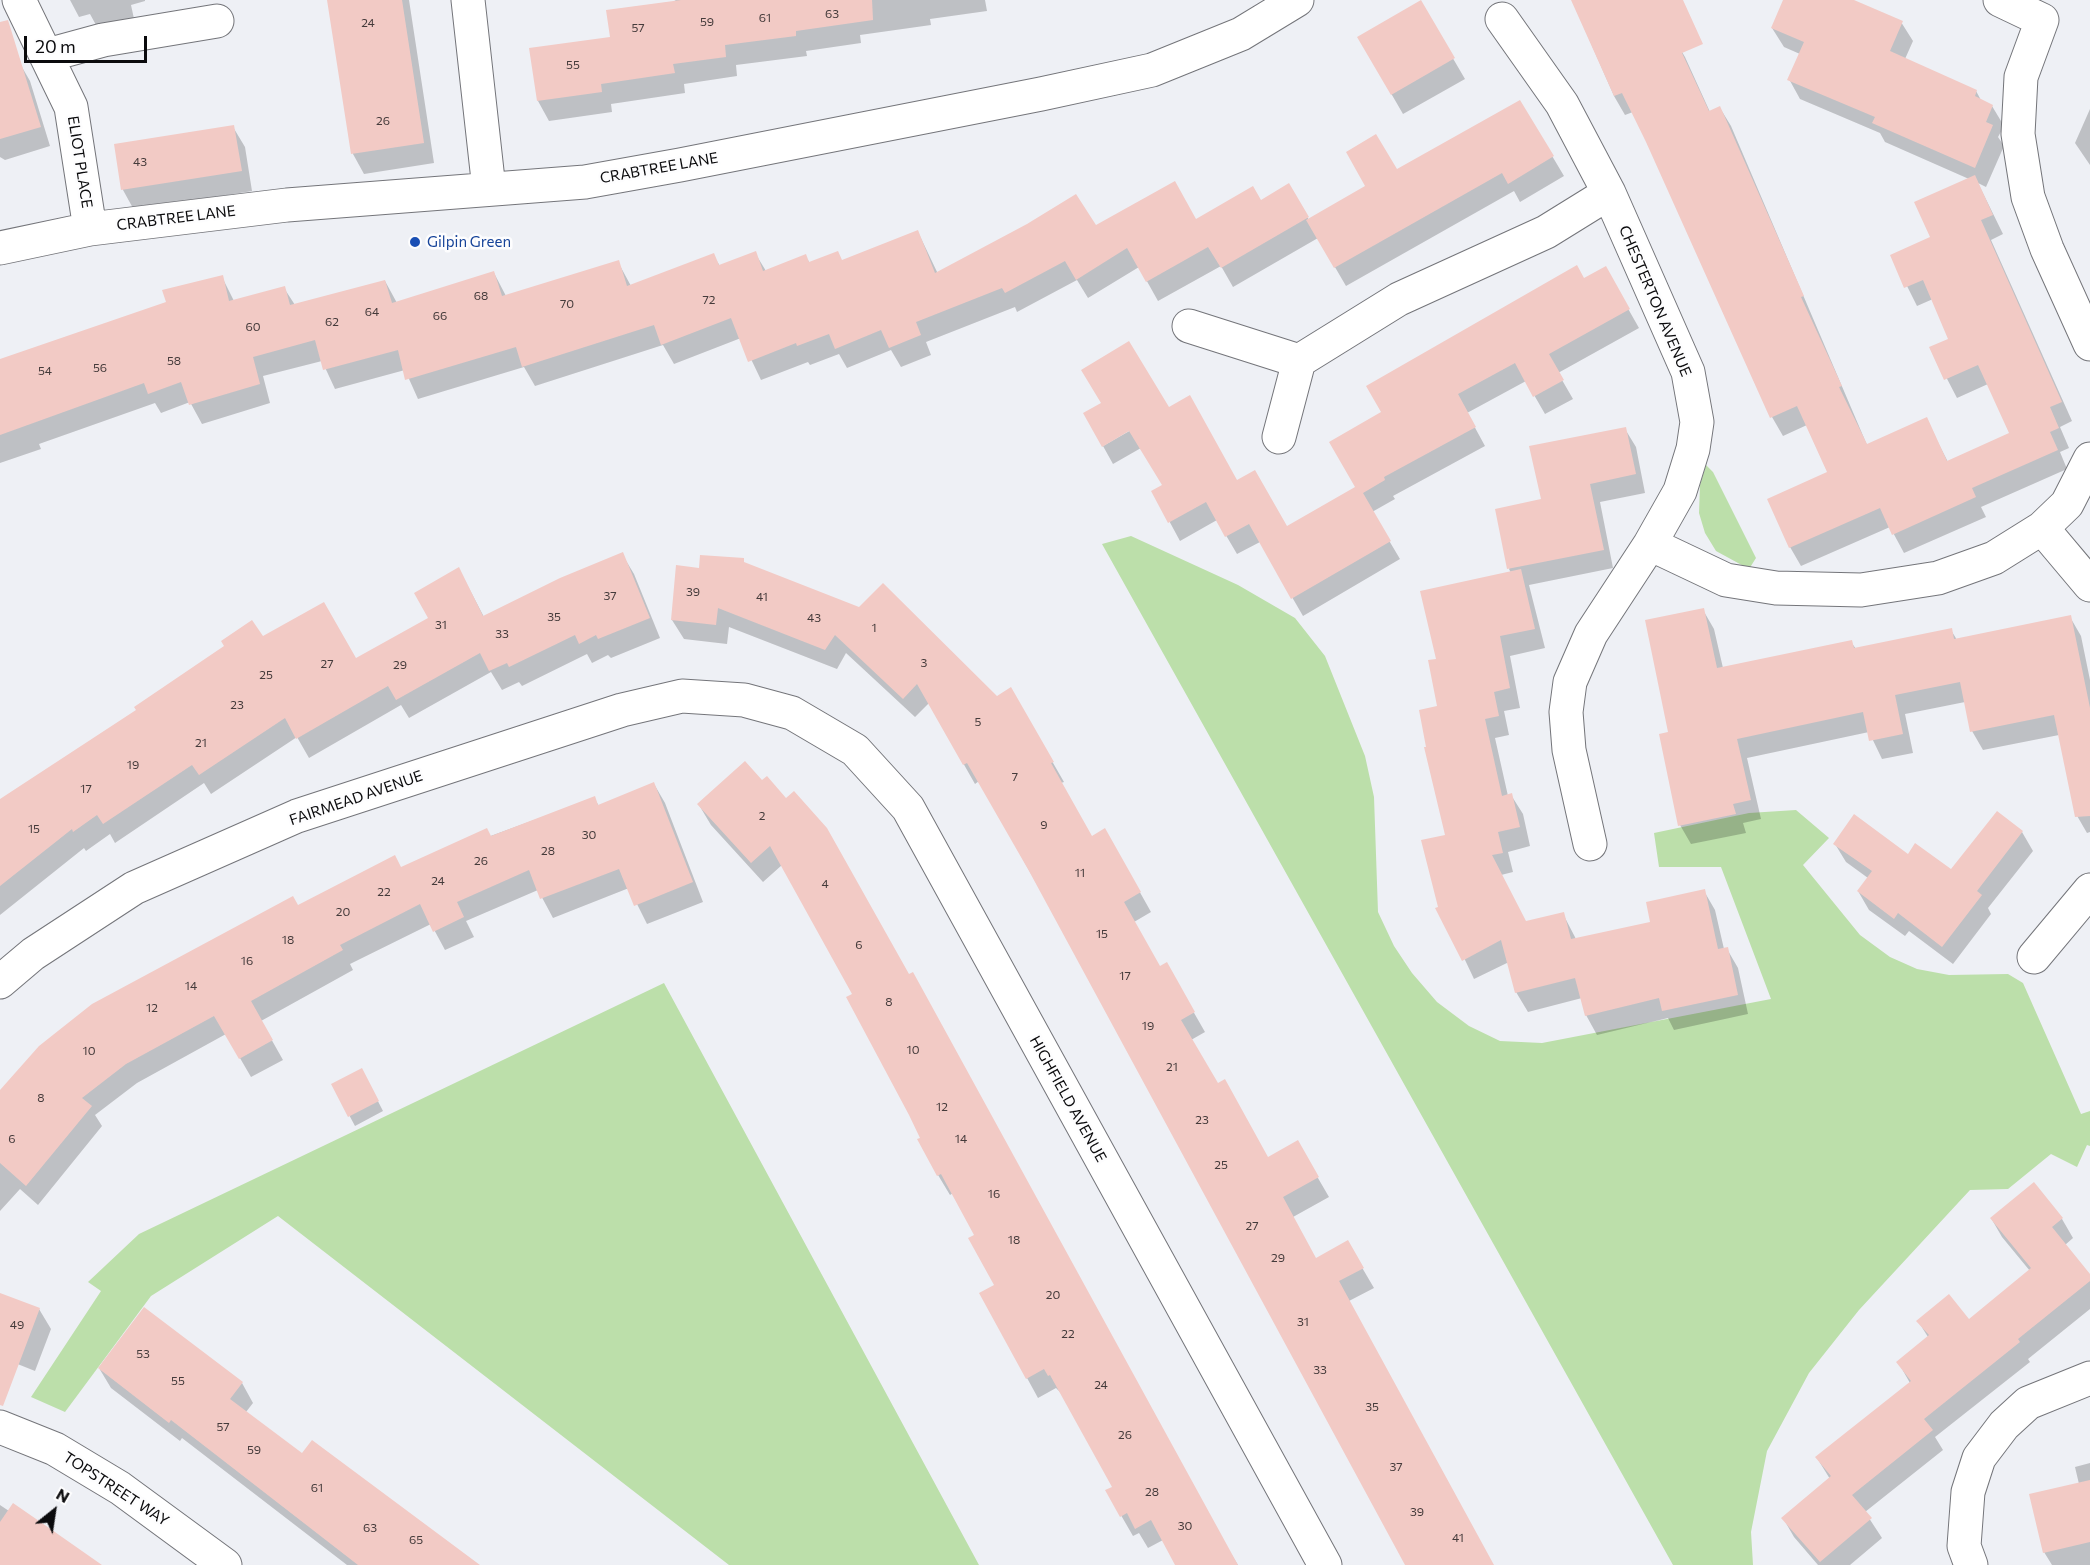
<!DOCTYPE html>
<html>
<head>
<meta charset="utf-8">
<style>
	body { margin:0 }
	#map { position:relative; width:2090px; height:1565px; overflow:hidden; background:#eef0f5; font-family:Commissioner,sans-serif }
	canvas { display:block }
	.north { position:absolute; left:24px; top:1481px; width:60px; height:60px; -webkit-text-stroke:4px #fdfdfe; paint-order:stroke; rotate:30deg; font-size:16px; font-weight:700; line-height:24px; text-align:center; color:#0b0b0d }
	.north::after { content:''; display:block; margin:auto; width:21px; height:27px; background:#0b0b0d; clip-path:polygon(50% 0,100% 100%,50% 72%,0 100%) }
	.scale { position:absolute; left:24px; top:36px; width:123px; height:27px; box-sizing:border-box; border:3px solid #0b0b0d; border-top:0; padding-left:8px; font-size:18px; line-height:21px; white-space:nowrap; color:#0b0b0d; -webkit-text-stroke:4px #fdfdfe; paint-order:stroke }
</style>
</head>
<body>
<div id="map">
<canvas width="2090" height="1565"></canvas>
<div class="north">N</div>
<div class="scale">20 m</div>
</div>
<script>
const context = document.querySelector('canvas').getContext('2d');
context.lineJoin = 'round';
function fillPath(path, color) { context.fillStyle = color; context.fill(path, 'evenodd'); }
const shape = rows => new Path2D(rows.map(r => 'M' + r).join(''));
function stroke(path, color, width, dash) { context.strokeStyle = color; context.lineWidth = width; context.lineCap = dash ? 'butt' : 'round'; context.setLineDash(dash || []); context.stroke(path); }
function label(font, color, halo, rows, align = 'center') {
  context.font = font + ' Commissioner,sans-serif'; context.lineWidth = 5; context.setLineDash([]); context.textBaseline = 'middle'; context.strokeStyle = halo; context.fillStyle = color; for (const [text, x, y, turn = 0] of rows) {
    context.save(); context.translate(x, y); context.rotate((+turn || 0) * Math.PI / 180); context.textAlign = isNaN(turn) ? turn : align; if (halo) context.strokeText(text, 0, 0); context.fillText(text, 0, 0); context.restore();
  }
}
fillPath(shape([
	[1706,465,1713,472,1756,558,1749,569,1716,551,1705,533,1699,513,1700,485],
	[1131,536,1238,585,1295,618,1325,656,1365,756,1374,797,1378,912,1394,946,1412,973,1437,1002,1469,1026,1500,1041,1542,1043,1771,999,1721,867,1659,867,1654,833,1749,813,1796,810,1829,838,1803,865,1860,935,1890,957,1917,969,1949,975,2008,974,2023,983,2081,1114,2090,1111,2090,1146,2087,1145,2077,1167,2051,1154,2008,1189,1970,1190,1859,1310,1809,1373,1767,1451,1751,1532,1753,1565,1673,1565,1102,544],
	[664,983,979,1565,729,1565,278,1216,151,1296,65,1412,31,1397,101,1291,88,1282,139,1234]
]), '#bcdfaa');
fillPath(shape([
	[70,0,145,0,145,1,131,5,136,28,102,36,90,14,79,17],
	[328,0,409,0,434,163,364,174,353,154],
	[676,0,985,0,987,11,930,19,931,25,860,35,861,43,806,51,807,56,736,65,737,76,684,84,685,93,611,104,612,112,549,121,538,101,531,49,612,38],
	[1572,0,1651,0,1685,57,1710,112,1720,108,1731,126,1867,445,1926,419,1948,462,2011,434,1988,384,1957,398,1931,348,1950,339,1933,299,1917,306,1892,256,1932,238,1969,179,1885,142,1880,133,1800,99,1789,79,1800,54,1784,47,1772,28,1784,0,1851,0,1901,22,1913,41,1905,59,1976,91,1982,102,1992,106,2004,126,1998,137,2004,146,1986,187,1978,183,2003,234,1991,240,2072,421,2060,427,2069,448,2060,452,2067,469,1981,507,1986,517,1904,553,1890,527,1801,566,1790,547,1829,473,1807,425,1783,436,1772,417,1633,112,1625,115,1614,96],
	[1420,2,1465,79,1403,114,1359,38],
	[19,62,30,81,50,146,5,160,0,157,0,68],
	[1520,102,1564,176,1520,202,1514,191,1346,286,1318,238,1233,287,1221,266,1158,301,1139,267,1088,298,1077,280,1017,312,1015,307,926,342,931,355,901,367,891,350,847,368,839,354,810,365,808,362,761,380,741,338,674,364,663,345,535,386,524,367,418,399,405,370,335,389,322,361,263,376,270,403,202,424,190,402,161,413,155,403,39,444,41,449,0,463,0,362,168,303,222,277,234,301,284,288,295,305,385,281,397,303,494,273,506,296,618,262,631,286,713,255,720,266,755,253,766,271,805,256,810,263,843,262,918,232,938,274,1095,227,1195,221,1260,202,1288,185,1309,220],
	[2090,109,2090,165,2075,143],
	[233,127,245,147,252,191,134,210,123,190,115,145],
	[1605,268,1639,328,1558,373,1573,399,1545,414,1526,381,1467,413,1485,446,1393,496,1395,499,1372,512,1400,559,1303,616,1260,542,1237,554,1217,520,1180,541,1153,491,1163,485,1141,448,1113,464,1103,446,1168,409,1237,482,1287,528,1357,487,1383,413],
	[1625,429,1636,447,1645,493,1600,502,1613,568,1529,585,1545,648,1510,656,1520,708,1504,711,1509,735,1495,738,1508,796,1511,795,1523,814,1530,846,1508,852,1513,872,1501,875,1526,923,1563,914,1576,939,1652,923,1704,891,1715,910,1724,949,1727,949,1738,968,1748,1014,1674,1030,1668,1018,1597,1035,1586,1015,1582,998,1528,1012,1516,992,1509,962,1474,979,1440,907,1447,836,1438,660,1511,573,1509,569,1542,500],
	[622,554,634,574,660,638,611,658,608,655,592,663,587,654,522,686,519,682,502,690,491,672,409,718,401,705,309,758,297,737,211,794,204,783,115,843,110,834,86,851,84,848,0,915,0,821,262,638,356,660,430,619,459,569,484,617],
	[745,564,997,698,1011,690,1064,782,1061,783,1091,837,1105,830,1151,912,1134,922,1160,968,1166,964,1205,1032,1191,1040,1218,1085,1268,1159,1297,1142,1329,1197,1293,1217,1316,1260,1347,1242,1374,1288,1349,1301,1493,1565,1408,1565,1118,1029,979,781,975,784,929,703,915,717,846,653,837,669,729,627,727,644,684,639,672,620,701,570],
	[1703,610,1714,629,1723,668,1851,642,1856,649,1951,630,1957,640,2070,617,2081,636,2090,680,2090,832,2087,833,2076,814,2059,735,1983,750,1972,731,1965,702,1905,714,1913,753,1882,759,1869,732,1747,758,1761,819,1743,823,1746,833,1691,844,1680,825,1670,734],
	[745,764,1238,1565,1177,1565,1163,1540,1148,1548,1139,1533,1133,1536,1107,1491,1114,1487,1062,1394,1056,1388,1038,1398,981,1294,996,1285,976,1235,953,1193,950,1195,938,1175,854,995,782,865,763,882,711,825,699,805],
	[654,784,665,803,703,902,647,924,629,888,553,918,538,890,466,921,474,937,445,950,431,924,350,964,353,970,261,1021,283,1060,251,1077,226,1034,137,1083,95,1115,102,1126,38,1205,20,1189,0,1211,0,1093,297,907,594,798,599,806],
	[1997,813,2022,832,2033,851,1988,908,1991,914,1953,964,1909,931,1905,936,1869,910,1858,891,1868,878,1846,862,1835,844,1951,871],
	[367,1080,383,1111,355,1126,333,1085],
	[2034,1184,2062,1219,2073,1238,2065,1245,2090,1277,2090,1309,2028,1359,2030,1362,1935,1437,1943,1450,1865,1512,1882,1538,1850,1565,1818,1565,1794,1537,1783,1518,1830,1479,1817,1458,1910,1383,1898,1362,1928,1337,1918,1321,1969,1321,2030,1271,2002,1237,1991,1218],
	[0,1296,39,1309,51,1329,35,1371,0,1357],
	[99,1368,242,1383,253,1403,246,1412,302,1455,478,1565,347,1565,182,1438,180,1441,111,1388],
	[2090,1463,2090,1565,2052,1565,2044,1552,2079,1484,2075,1467],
	[0,1505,9,1511,99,1565,0,1565]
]), '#0003');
fillPath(shape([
	[327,0,402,0,424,143,351,154],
	[681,0,872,0,873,20,796,31,796,36,725,45,726,57,673,64,675,73,601,84,602,92,537,101,529,48,610,37,606,10],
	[1421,0,1455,58,1391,95,1357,37],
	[1571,0,1683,0,1703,44,1682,53,1709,111,1720,106,1804,296,1801,297,1842,386,1839,387,1867,444,1927,417,1947,461,2009,433,1978,365,1944,380,1929,347,1948,339,1923,280,1904,288,1890,255,1930,237,1914,202,1975,175,1993,215,1981,220,2062,402,2050,407,2059,428,2050,432,2058,450,1972,488,1976,497,1892,535,1880,508,1789,548,1767,499,1827,472,1797,406,1770,418,1646,142,1622,93,1614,96],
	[1783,0,1854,0,1903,21,1890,51,1977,90,1975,96,1993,105,1986,122,1993,125,1975,168,1872,123,1875,117,1787,80,1804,42,1771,28],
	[8,20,41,127,0,139,0,22],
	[1520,100,1554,156,1508,184,1502,173,1334,268,1306,220,1365,186,1346,152,1376,134,1397,169],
	[234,125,242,171,121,190,114,144],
	[1175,181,1196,219,1253,186,1261,200,1289,183,1309,217,1221,268,1208,247,1146,282,1127,248,1076,280,1065,261,1005,293,1002,288,916,322,921,335,889,348,881,330,835,349,829,334,797,346,796,343,748,362,731,318,661,345,654,325,522,367,516,347,405,380,398,350,323,370,315,340,253,357,260,384,189,405,181,382,148,394,144,383,0,435,0,359,166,302,162,290,223,275,229,301,285,286,290,305,385,280,392,303,494,271,502,296,619,260,627,286,714,253,719,265,756,251,763,271,806,254,809,262,838,251,842,260,918,230,935,273,1027,224,1076,194,1096,225],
	[1577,265,1584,278,1606,266,1630,309,1549,354,1564,380,1533,397,1515,363,1458,394,1476,427,1384,477,1385,480,1363,493,1391,541,1291,599,1249,524,1225,537,1206,502,1168,523,1151,491,1162,485,1129,431,1102,447,1083,413,1101,403,1081,370,1129,341,1169,407,1190,395,1237,480,1255,470,1287,526,1355,487,1329,442,1381,412,1366,386],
	[1626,427,1636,474,1590,484,1604,550,1507,569,1495,509,1541,499,1529,446],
	[623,552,650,618,598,639,596,635,579,644,575,635,509,667,507,663,489,671,480,653,396,700,388,686,296,739,285,718,199,775,192,765,103,824,97,815,73,832,72,829,0,886,0,799,136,710,134,707,224,646,221,641,252,620,263,636,324,602,356,658,428,618,414,593,459,567,483,616,560,578],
	[700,555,744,558,744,562,859,607,883,583,997,696,1011,687,1054,762,1051,763,1092,836,1105,828,1141,892,1124,902,1160,966,1167,962,1195,1012,1181,1020,1218,1083,1225,1079,1268,1157,1298,1140,1319,1177,1283,1197,1316,1258,1348,1240,1364,1268,1339,1281,1494,1565,1405,1565,1029,871,967,763,963,765,917,684,903,699,835,635,825,650,718,608,716,625,671,620,676,565,699,568],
	[1521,569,1535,629,1500,636,1510,688,1494,692,1499,716,1485,719,1502,796,1512,793,1520,827,1498,832,1503,853,1492,855,1526,921,1564,912,1571,939,1650,922,1646,902,1705,889,1718,949,1728,947,1738,995,1662,1011,1659,998,1585,1016,1575,978,1515,993,1501,940,1462,961,1435,908,1438,907,1421,840,1445,835,1424,747,1426,747,1419,710,1437,706,1428,660,1436,659,1420,591],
	[1704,608,1717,668,1852,640,1854,648,1952,628,1954,639,2071,615,2090,708,2090,816,2075,817,2054,715,1970,732,1960,682,1895,695,1903,734,1869,741,1863,712,1737,739,1751,800,1733,804,1736,814,1678,826,1659,734,1668,732,1645,620],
	[745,761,762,780,767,776,786,798,794,791,827,828,909,974,913,972,1238,1565,1175,1565,1151,1520,1135,1529,1127,1513,1120,1517,1105,1490,1112,1487,1050,1375,1048,1376,1044,1369,1026,1379,979,1293,994,1285,968,1238,974,1235,941,1174,937,1176,917,1139,920,1138,909,1115,846,997,852,994,770,846,751,863,697,804],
	[654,782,693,882,634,906,619,869,540,899,529,870,457,902,464,917,433,932,420,904,340,945,343,950,251,1001,273,1040,239,1059,214,1016,126,1064,82,1098,92,1106,26,1186,0,1163,0,1090,39,1046,92,1004,293,896,298,905,395,855,401,867,487,828,491,836,595,796,598,805],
	[1997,811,2023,831,1977,891,1982,895,1942,947,1898,913,1894,919,1857,891,1872,871,1833,844,1854,814,1908,854,1915,843,1951,869],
	[362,1068,379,1101,348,1117,331,1084],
	[2034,1182,2063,1218,2052,1227,2090,1274,2090,1281,2018,1339,2020,1342,1924,1419,1933,1430,1852,1495,1872,1518,1820,1562,1781,1518,1831,1476,1815,1457,1911,1381,1896,1362,1929,1335,1916,1321,1949,1294,1969,1319,2031,1268,1990,1218],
	[0,1293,40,1308,3,1406,0,1405],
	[144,1307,243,1382,230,1399,302,1453,312,1440,480,1565,358,1565,171,1420,169,1423,98,1368],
	[2090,1480,2090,1542,2043,1553,2029,1494],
	[13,1503,52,1530,102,1565,0,1565,0,1522]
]), '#f2cac5');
const minor = shape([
	[19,0,71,107,90,229],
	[468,0,489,189],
	[2000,0,2042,20,2021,77,2018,134,2028,197,2047,249,2090,344],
	[1502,19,1562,104,1609,193,1688,372,1697,422,1693,449,1680,491,1650,544,1726,580,1776,588,1861,590,1938,578,1994,558,2042,528],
	[48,55,103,40,217,21],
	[0,248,90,229,287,205,585,182,680,165,1041,94,1152,70,1241,34,1297,0],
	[1189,326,1299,361,1399,299,1546,232,1609,193],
	[1279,437,1299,361],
	[2090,459,2067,504,2042,528,2090,585],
	[1590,844,1569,750,1566,712,1570,682,1591,634,1650,544],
	[2034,957,2090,890],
	[0,982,33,954,134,888,297,816,622,710,682,696,744,700,792,713,855,750,908,808,1325,1565],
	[0,1427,55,1449,120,1488,225,1565],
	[1971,1565,1964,1546,1968,1492,1979,1458,2004,1425,2028,1403,2090,1378]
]);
stroke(minor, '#74757a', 35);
stroke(minor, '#fff', 33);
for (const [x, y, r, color] of [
	[415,242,6,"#1a4fb4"]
]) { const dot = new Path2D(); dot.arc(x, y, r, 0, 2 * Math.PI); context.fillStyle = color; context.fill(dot); stroke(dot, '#fdfdfe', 2); }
label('12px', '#453b3b', null, [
	["63",832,14],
	["61",765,18],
	["59",707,22],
	["24",368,23],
	["57",638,28],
	["55",573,65],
	["26",383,121],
	["43",140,162],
	["68",481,296],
	["72",709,300],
	["70",567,304],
	["64",372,312],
	["66",440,316],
	["62",332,322],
	["60",253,327],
	["58",174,361],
	["56",100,368],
	["54",45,371],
	["39",693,592],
	["37",610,596],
	["41",762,597],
	["35",554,617],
	["43",814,618],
	["31",441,625],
	["1",874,628],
	["33",502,634],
	["3",924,663],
	["27",327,664],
	["29",400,665],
	["25",266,675],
	["23",237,705],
	["5",978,722],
	["21",201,743],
	["19",133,765],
	["7",1015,777],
	["17",86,789],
	["2",762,816],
	["9",1044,825],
	["15",34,829],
	["30",589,835],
	["28",548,851],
	["26",481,861],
	["11",1080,873],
	["24",438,881],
	["4",825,884],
	["22",384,892],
	["20",343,912],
	["15",1102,934],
	["18",288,940],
	["6",859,945],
	["16",247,961],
	["17",1125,976],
	["14",191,986],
	["8",889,1002],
	["12",152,1008],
	["19",1148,1026],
	["10",913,1050],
	["10",89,1051],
	["21",1172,1067],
	["8",41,1098],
	["12",942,1107],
	["23",1202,1120],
	["6",12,1139],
	["14",961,1139],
	["25",1221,1165],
	["16",994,1194],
	["27",1252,1226],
	["18",1014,1240],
	["29",1278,1258],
	["20",1053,1295],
	["31",1303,1322],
	["49",17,1325],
	["22",1068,1334],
	["53",143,1354],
	["33",1320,1370],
	["55",178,1381],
	["24",1101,1385],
	["35",1372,1407],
	["57",223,1427],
	["26",1125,1435],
	["59",254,1450],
	["37",1396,1467],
	["61",317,1488],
	["28",1152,1492],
	["39",1417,1512],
	["30",1185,1526],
	["63",370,1528],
	["41",1458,1538],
	["65",416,1540]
]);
label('15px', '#0b0b0d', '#fdfdfe', [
	["ELIOT PLACE",80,162,81],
	["CRABTREE LANE",659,168,-10],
	["CRABTREE LANE",176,218,-7],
	["CHESTERTON AVENUE",1655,301,67],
	["FAIRMEAD AVENUE",356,798,-19],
	["HIGHFIELD AVENUE",1068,1099,61],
	["TOPSTREET WAY",116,1489,33]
]);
label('15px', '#164399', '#fdfdfe', [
	["Gilpin Green",427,242]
], 'left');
</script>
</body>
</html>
